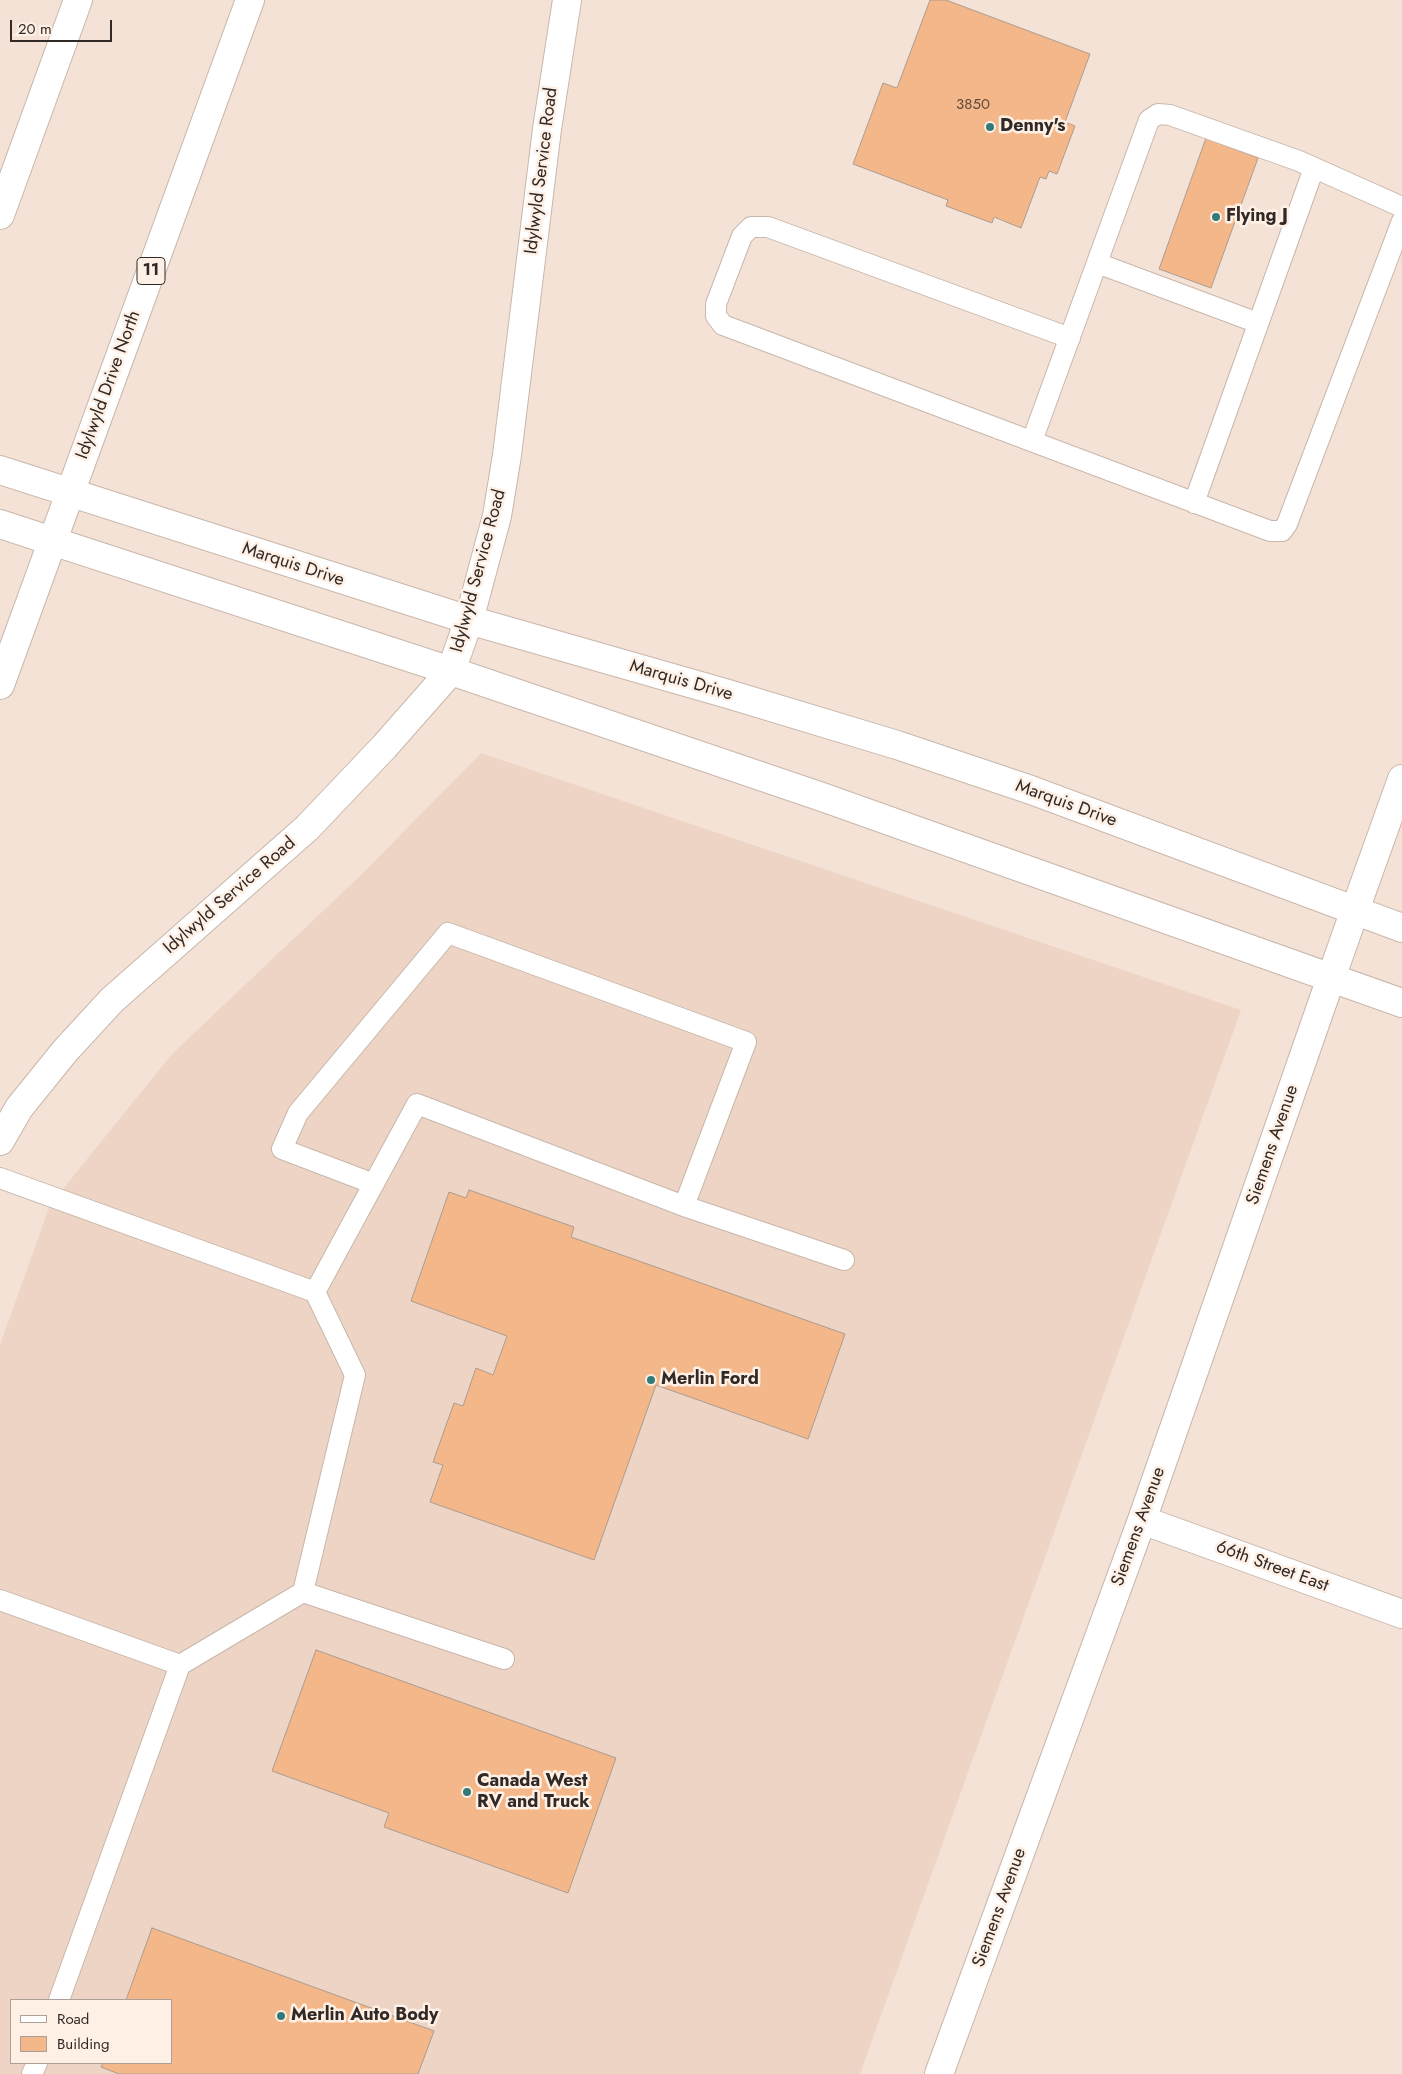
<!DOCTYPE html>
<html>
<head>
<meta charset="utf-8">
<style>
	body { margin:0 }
	#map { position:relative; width:1402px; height:2074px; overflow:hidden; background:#f4e2d6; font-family:Jost,sans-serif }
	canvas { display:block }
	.legend { position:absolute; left:10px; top:1999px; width:162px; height:65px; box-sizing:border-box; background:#fff0e6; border:1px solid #aca099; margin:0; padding:6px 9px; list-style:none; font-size:15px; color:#302925 }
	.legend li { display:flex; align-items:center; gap:10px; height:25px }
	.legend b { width:25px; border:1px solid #aca099 }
	.scale { position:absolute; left:10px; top:20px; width:102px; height:22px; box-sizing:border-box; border:2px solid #302925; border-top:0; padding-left:6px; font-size:15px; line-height:18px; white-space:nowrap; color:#302925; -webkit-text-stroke:4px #fff0e6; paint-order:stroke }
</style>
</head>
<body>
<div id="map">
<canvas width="1402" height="2074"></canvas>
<ul class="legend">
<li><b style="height:6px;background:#fff"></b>Road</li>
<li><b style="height:14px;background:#f3b789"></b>Building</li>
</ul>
<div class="scale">20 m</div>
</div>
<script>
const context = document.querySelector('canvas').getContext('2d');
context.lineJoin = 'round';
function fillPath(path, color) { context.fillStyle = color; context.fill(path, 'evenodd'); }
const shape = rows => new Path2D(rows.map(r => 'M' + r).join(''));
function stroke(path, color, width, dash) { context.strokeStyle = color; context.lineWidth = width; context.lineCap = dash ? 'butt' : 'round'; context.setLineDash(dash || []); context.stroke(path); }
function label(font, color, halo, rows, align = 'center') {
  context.font = font + ' Jost,sans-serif'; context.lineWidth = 5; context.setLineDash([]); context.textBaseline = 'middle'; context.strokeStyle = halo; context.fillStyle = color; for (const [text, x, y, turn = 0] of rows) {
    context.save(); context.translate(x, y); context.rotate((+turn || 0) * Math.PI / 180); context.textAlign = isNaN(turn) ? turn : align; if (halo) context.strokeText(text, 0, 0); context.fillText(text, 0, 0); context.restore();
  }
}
fillPath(shape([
	[481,753,1241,1010,860,2074,0,2074,0,1345,50,1205,172,1054,361,875],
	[11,2000,171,2000,171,2063,11,2063]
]), '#edd4c4');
const building = shape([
	[930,0,946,0,1090,54,1065,122,1075,126,1057,174,1049,171,1046,179,1040,177,1021,228,994,217,992,223,946,206,948,200,853,164,883,83,897,88,930,0],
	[1206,138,1258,158,1211,288,1159,269,1206,138],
	[469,1190,574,1227,571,1237,845,1334,808,1439,656,1385,594,1560,430,1502,443,1465,433,1462,454,1403,463,1406,476,1368,493,1375,507,1336,411,1301,449,1192,466,1198,469,1190],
	[316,1650,616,1758,568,1893,384,1827,389,1813,272,1771,316,1650],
	[152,1928,434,2031,418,2074,119,2074,101,2067,103,2063,171,2063,171,2000,126,2000,152,1928]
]);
fillPath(building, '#f3b789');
stroke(building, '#ac9c90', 1);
const service = shape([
	[1097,263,1258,323],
	[1070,338,768,227,751,227,742,236,716,304,716,316,723,325,1270,531,1282,531,1287,524,1402,221],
	[1032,441,1149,120,1158,114,1170,115,1299,161,1402,207],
	[1194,503,1314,168],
	[0,1178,315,1292,417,1104,684,1206,844,1260],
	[374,1184,282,1149,298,1113,448,933,746,1042,684,1206],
	[303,1592,504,1659],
	[0,1600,180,1665,59,2000],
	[180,1665,303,1592,355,1375,315,1292],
	[32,2074,37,2063]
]);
const minor = shape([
	[1355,910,1402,779],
	[0,1141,19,1108,65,1051,112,1000,307,828,384,747,451,671,469,620,497,516,507,455,547,129,567,0],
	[1142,1520,1402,1614],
	[939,2074,1142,1520,1331,978]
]);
const secondary = shape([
	[0,470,469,620,728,694,897,745,1031,790,1402,928],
	[0,524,451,671,822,797,1402,1003],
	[1331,978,1355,910]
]);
const trunk = shape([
	[0,215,78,0],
	[0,685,250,0]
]);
stroke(service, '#c8b7aa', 22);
stroke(minor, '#c8b7aa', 30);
stroke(secondary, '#c8b7aa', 30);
stroke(trunk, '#c8b7aa', 30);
stroke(service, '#fff', 20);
stroke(minor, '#fff', 28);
stroke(secondary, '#fff', 28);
stroke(trunk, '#fff', 28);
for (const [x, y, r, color] of [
	[990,127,5,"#327b7b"],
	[1216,217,5,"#327b7b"],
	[651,1380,5,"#327b7b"],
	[467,1792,5,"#327b7b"],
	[281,2016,5,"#327b7b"]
]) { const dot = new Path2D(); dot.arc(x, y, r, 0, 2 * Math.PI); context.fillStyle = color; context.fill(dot); stroke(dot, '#fff0e6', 2); }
label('15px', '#614c3e', null, [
	["3850",973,105]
]);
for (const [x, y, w] of [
	[151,271,28]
]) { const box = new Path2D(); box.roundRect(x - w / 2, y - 13.5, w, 27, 4); context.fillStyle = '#fff0e6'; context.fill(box); stroke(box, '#302925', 1); }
label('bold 16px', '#302925', null, [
	["11",151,271]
]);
label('bold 18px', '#302925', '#fff0e6', [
	["Denny's",1000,127],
	["Flying J",1226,217],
	["Merlin Ford",661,1380],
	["Canada West",477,1782],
	["RV and Truck",477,1803],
	["Merlin Auto Body",291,2016]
], 'left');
label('18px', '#302925', '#fff0e6', [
	["Idylwyld Service Road",542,171,-83],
	["Idylwyld Drive North",109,385,-70],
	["Marquis Drive",293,565,18],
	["Idylwyld Service Road",479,571,-75],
	["Marquis Drive",681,681,16],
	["Marquis Drive",1066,804,20],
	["Idylwyld Service Road",230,896,-41],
	["Siemens Avenue",1273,1145,-71],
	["Siemens Avenue",1139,1527,-70],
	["66th Street East",1272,1567,20],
	["Siemens Avenue",1000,1908,-70]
]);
</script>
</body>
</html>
